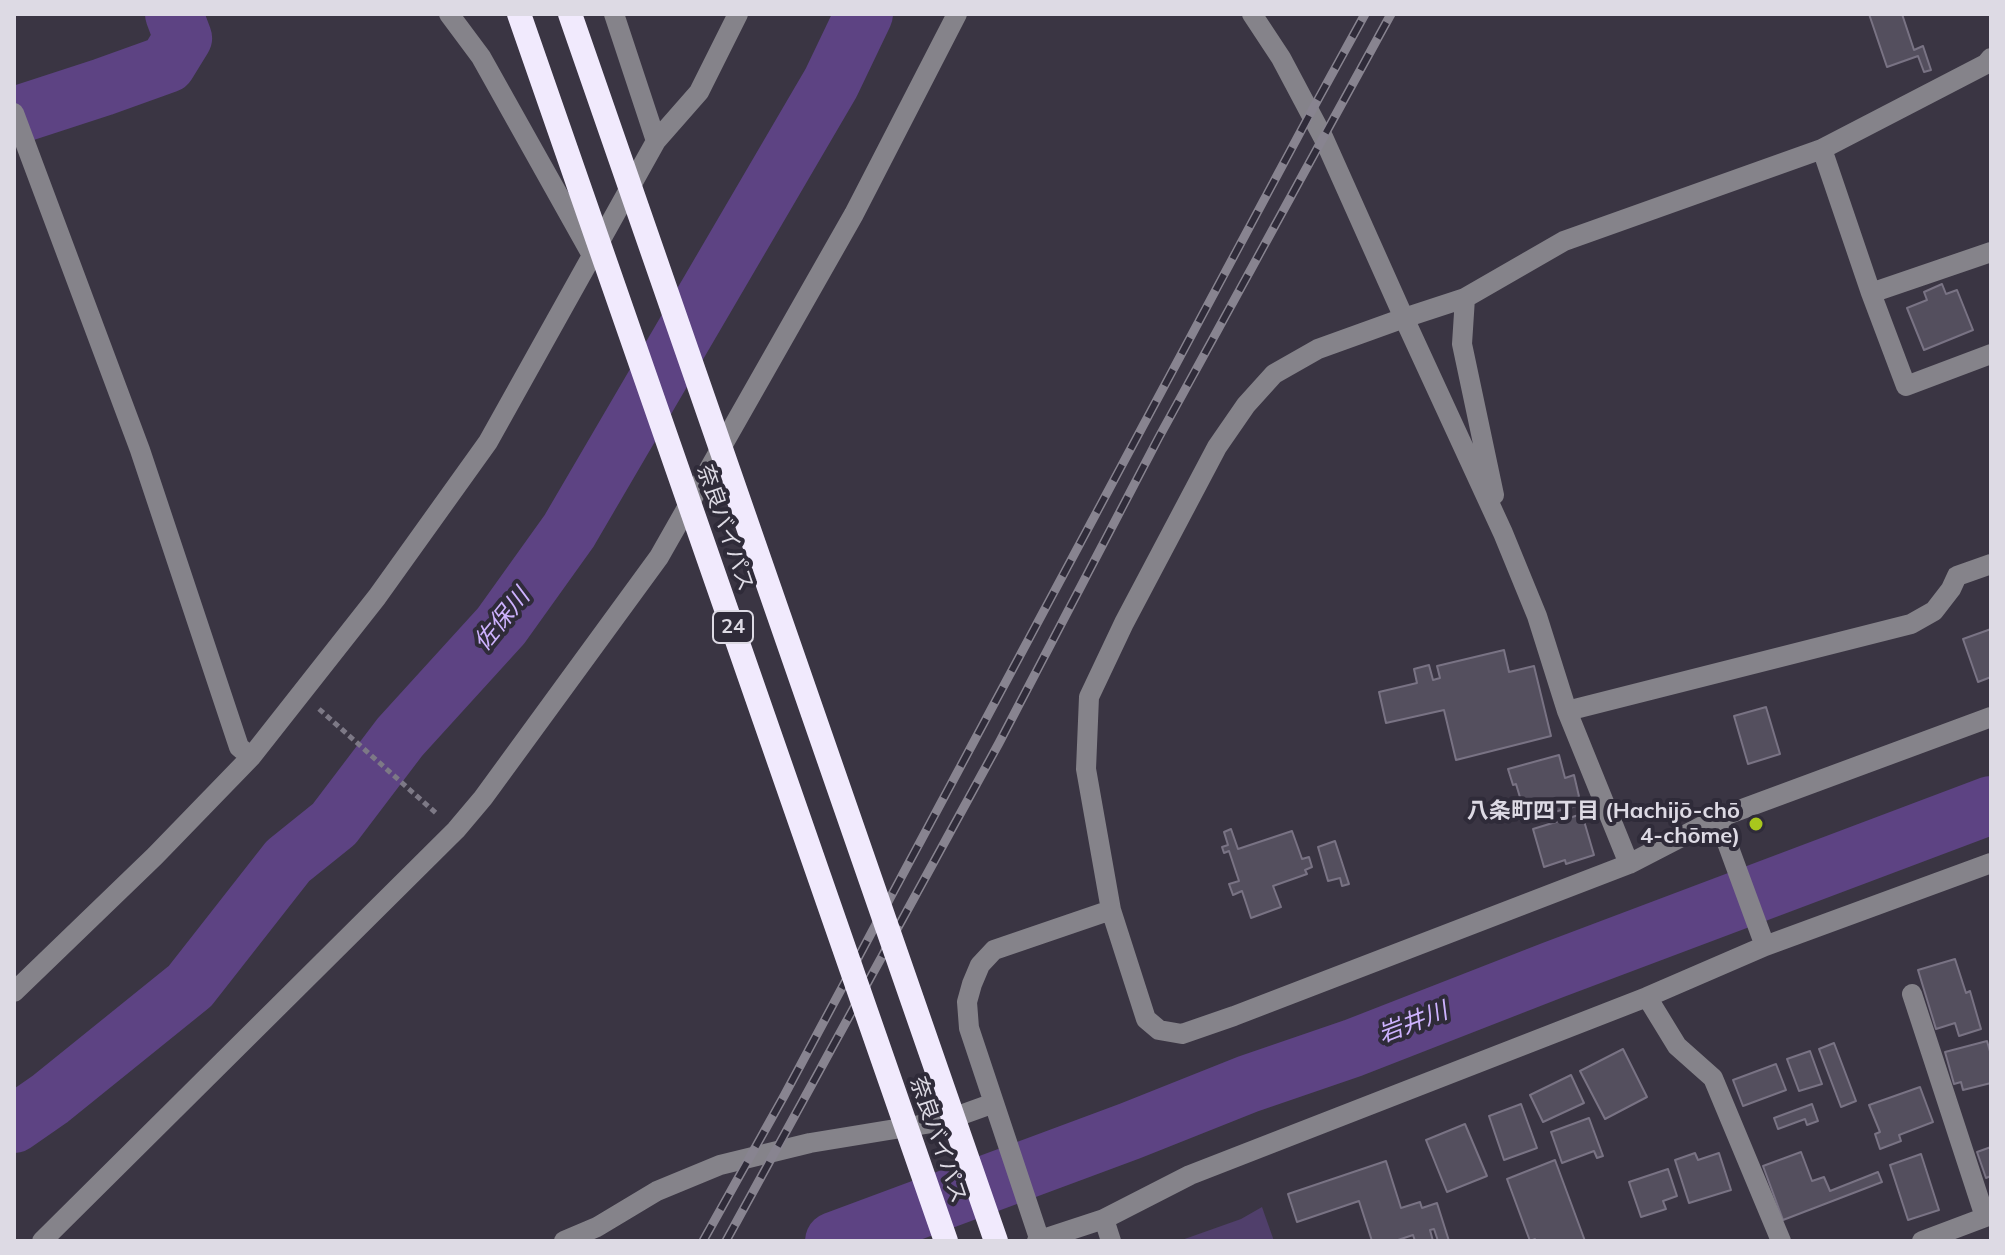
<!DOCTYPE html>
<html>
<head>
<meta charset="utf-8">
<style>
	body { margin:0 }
	#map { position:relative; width:2005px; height:1255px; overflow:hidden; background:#3a3543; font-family:Mulish,sans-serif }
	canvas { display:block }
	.frame { position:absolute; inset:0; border:16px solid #dddae4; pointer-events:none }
</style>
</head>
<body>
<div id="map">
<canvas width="2005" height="1255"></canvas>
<div class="frame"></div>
</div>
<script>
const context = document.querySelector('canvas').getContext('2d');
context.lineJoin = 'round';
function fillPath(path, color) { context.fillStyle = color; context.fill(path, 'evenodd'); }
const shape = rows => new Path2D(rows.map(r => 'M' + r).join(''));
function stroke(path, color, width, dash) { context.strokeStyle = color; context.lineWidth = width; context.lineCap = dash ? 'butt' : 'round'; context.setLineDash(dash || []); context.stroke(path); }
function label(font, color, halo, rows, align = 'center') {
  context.font = font + ' Mulish,"Noto Sans JP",sans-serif'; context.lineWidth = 8; context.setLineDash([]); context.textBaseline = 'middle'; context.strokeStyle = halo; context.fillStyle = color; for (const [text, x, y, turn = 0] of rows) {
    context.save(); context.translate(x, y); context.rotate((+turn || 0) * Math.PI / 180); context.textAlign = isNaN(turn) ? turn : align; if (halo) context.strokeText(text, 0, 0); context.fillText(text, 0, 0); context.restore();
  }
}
fillPath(shape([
	[1262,1207,1274,1241,1179,1241,1241,1219]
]), '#503f6b');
stroke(shape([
	[14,116,103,87,167,64,183,38,174,14],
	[14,1124,50,1099,190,986,288,861,334,824,400,737,501,626,569,531,831,83,864,14],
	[834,1241,1130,1131,1248,1084,1353,1048,1553,970,1991,805]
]), '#5d4383', 58);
const building = shape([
	[1869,14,1902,14,1914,50,1923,46,1931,70,1924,72,1918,56,1887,67,1869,14],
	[1942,284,1946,294,1957,290,1973,330,1924,350,1907,308,1927,300,1924,292,1942,284],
	[1991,629,1991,677,1978,682,1963,639,1991,629],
	[1504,650,1509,672,1534,666,1551,736,1456,760,1444,710,1386,723,1379,692,1417,683,1414,669,1429,665,1433,680,1440,678,1437,666,1504,650],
	[1766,707,1780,754,1748,764,1734,716,1766,707],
	[1559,755,1565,778,1574,775,1581,805,1546,814,1545,809,1525,814,1516,784,1513,785,1508,769,1559,755],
	[1582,814,1594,855,1566,864,1565,860,1544,867,1533,829,1582,814],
	[1231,829,1238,849,1292,831,1302,859,1309,857,1312,867,1305,870,1307,874,1273,886,1281,907,1251,918,1242,891,1233,895,1229,884,1239,881,1229,851,1224,853,1222,847,1228,845,1224,832,1231,829],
	[1335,841,1349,884,1342,886,1340,878,1328,881,1318,847,1335,841],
	[1955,959,1966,993,1970,991,1981,1029,1959,1036,1955,1023,1936,1029,1918,970,1955,959],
	[1987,1041,1991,1055,1991,1083,1963,1090,1961,1082,1954,1084,1945,1052,1987,1041],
	[1834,1043,1856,1101,1841,1107,1819,1049,1834,1043],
	[1623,1049,1647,1097,1605,1119,1580,1071,1623,1049],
	[1810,1051,1822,1084,1799,1091,1787,1059,1810,1051],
	[1776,1064,1786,1090,1743,1106,1733,1080,1776,1064],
	[1571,1075,1584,1103,1543,1122,1530,1095,1571,1075],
	[1920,1087,1933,1122,1899,1135,1901,1141,1880,1149,1875,1134,1880,1132,1869,1105,1920,1087],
	[1521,1104,1537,1148,1504,1160,1489,1116,1521,1104],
	[1812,1104,1818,1121,1807,1125,1805,1119,1778,1129,1774,1118,1812,1104],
	[1589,1118,1603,1156,1597,1158,1594,1151,1562,1163,1551,1132,1589,1118],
	[1465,1124,1487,1176,1447,1192,1426,1140,1465,1124],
	[1991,1147,1991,1176,1986,1178,1977,1152,1991,1147],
	[1801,1152,1812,1181,1824,1177,1830,1191,1878,1172,1882,1182,1783,1220,1763,1166,1801,1152],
	[1695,1153,1698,1160,1719,1153,1731,1190,1689,1203,1675,1160,1695,1153],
	[1921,1154,1939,1210,1908,1220,1890,1165,1921,1154],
	[1555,1160,1585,1241,1535,1241,1535,1239,1530,1241,1507,1179,1555,1160],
	[1386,1161,1401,1208,1420,1202,1422,1208,1437,1203,1449,1241,1438,1241,1434,1229,1430,1230,1433,1241,1415,1241,1413,1235,1395,1241,1372,1241,1359,1201,1297,1222,1288,1194,1386,1161],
	[1668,1169,1677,1196,1663,1201,1666,1209,1641,1217,1629,1182,1668,1169]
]);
fillPath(building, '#544f5e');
stroke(building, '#797384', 2);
stroke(shape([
	[319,709,437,814]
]), '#7d7986', 5, [6, 4]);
stroke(shape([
	[449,14,481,57,593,257],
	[614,14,656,141],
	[1252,14,1281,58,1324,139,1404,318,1318,349,1274,374,1246,405,1217,447,1124,623,1089,697,1086,769,1111,910,1146,1019,1159,1030,1182,1034,1234,1016,1629,864,1718,818,1991,717],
	[14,113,140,450,239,747,251,757],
	[1822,149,1871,293,1906,386,1991,354],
	[1871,293,1991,252],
	[1465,298,1462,344,1494,495],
	[1567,711,1911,624,1934,611,1951,589,1957,576,1991,564],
	[1718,818,1765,946],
	[1629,864,1567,711,1537,616,1503,533,1404,318,1465,298,1564,241,1822,149,1986,64,1991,58],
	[14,992,155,856,251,757,377,597,488,442,656,141,699,92,738,14],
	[1912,994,1985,1217],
	[1647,997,1677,1046,1713,1078,1781,1241],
	[1104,1219,1111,1241],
	[42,1241,456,830,483,798,659,557,854,214,957,14],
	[564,1241,597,1227,657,1191,720,1165,810,1143,944,1121,994,1103],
	[1037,1241,1104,1219,1190,1175,1647,997,1765,946,1991,863],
	[1040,1241,969,1028,967,1002,972,984,980,965,994,950,1111,910],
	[1922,1241,1991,1215]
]), '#85838a', 20);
const rail = shape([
	[703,1241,784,1096,1310,114,1365,14],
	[726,1241,999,743,1159,437,1391,14]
]);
stroke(rail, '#888490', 9);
stroke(rail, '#2f2b39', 6, [18]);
stroke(shape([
	[519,14,946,1241],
	[570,14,996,1241]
]), '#f1eafd', 24);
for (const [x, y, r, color] of [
	[1756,824,8,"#a8c71d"]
]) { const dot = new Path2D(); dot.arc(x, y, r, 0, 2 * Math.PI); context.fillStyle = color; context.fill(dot); stroke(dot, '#2f2b39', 3); }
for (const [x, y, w] of [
	[733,627,40]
]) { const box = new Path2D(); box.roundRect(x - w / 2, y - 16, w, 32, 6); context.fillStyle = '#2f2b39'; context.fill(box); stroke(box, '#dddae4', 2); }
label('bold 20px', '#dddae4', null, [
	["24",733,627]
]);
label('22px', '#dddae4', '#2f2b39', [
	["奈良バイパス",725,528,71],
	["奈良バイパス",938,1140,71]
]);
label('bold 22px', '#dddae4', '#2f2b39', [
	["八条町四丁目 (Hachijō-chō",1740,811],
	["4-chōme)",1740,836]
], 'right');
label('italic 24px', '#cdb2fe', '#2f2b39', [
	["佐保川",502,620,-51],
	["岩井川",1413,1023,-21]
]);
</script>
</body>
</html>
